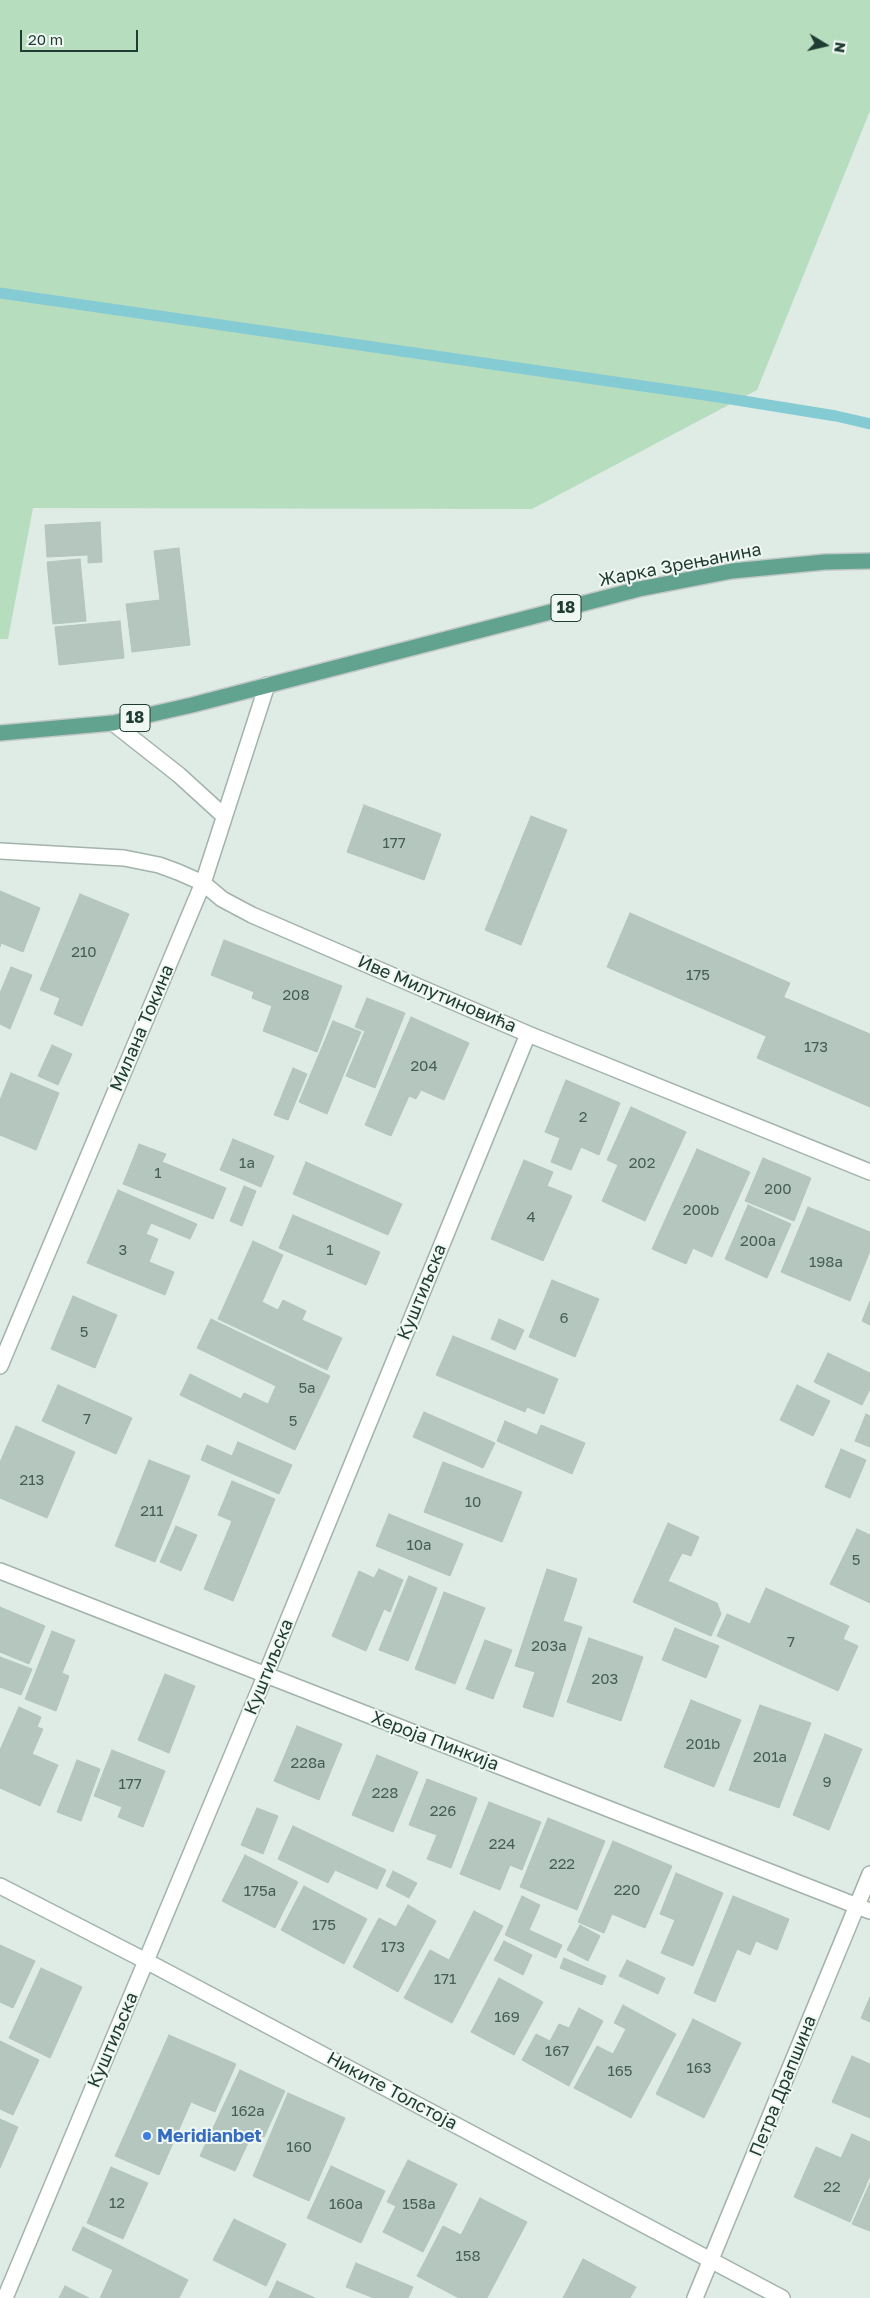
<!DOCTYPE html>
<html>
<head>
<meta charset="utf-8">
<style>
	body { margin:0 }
	#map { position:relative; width:870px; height:2298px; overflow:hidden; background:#dfebe5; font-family:"Golos Text",sans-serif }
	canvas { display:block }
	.north { position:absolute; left:800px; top:20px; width:50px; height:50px; -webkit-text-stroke:4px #f0f8f3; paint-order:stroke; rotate:99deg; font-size:14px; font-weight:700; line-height:20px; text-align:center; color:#203c33 }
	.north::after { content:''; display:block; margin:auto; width:18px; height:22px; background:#203c33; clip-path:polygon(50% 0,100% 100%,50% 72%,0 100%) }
	.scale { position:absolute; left:20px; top:30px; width:118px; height:22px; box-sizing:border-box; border:2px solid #203c33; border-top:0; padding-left:6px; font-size:15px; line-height:18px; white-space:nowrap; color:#203c33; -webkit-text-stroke:4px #f0f8f3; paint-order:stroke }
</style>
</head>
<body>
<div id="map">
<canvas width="870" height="2298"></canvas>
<div class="north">N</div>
<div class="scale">20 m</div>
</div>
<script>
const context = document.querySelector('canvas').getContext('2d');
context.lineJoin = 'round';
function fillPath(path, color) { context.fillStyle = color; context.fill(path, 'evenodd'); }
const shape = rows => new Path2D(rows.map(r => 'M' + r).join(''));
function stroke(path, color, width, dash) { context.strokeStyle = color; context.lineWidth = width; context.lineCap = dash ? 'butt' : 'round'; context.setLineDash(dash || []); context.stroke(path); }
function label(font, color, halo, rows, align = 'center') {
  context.font = font + ' "Golos Text",sans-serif'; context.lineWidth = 4; context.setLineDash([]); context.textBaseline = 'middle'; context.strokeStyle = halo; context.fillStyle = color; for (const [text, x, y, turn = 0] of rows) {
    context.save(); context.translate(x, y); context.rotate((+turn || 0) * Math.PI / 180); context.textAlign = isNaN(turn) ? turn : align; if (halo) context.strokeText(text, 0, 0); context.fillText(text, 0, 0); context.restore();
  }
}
fillPath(shape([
	[0,0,870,0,870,111,757,390,532,509,33,508,8,639,0,639]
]), '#b7ddbf');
stroke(shape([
	[0,293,712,396,836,416,870,424]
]), '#85cbd3', 11);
const building = shape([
	[100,522,102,562,88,563,88,555,47,557,45,525,100,522],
	[179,548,190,645,132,652,126,604,160,600,154,551,179,548],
	[80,559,86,621,53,624,47,562,80,559],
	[120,621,124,658,59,665,55,627,120,621],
	[364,805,441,834,424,880,347,852,364,805],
	[531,816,567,830,521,945,485,930,531,816],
	[0,891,40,908,23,952,1,943,0,947,0,891],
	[80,894,129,914,82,1026,54,1014,60,998,40,990,80,894],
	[630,913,790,983,766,1036,607,967,630,913],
	[224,940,342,986,317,1052,263,1031,272,1006,252,998,254,992,211,975,224,940],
	[11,967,32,975,10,1029,0,1024,0,993,11,967],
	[783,997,870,1034,870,1107,757,1058,783,997],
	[367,998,405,1013,375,1088,346,1076,365,1031,355,1027,367,998],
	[411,1017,469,1043,444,1100,421,1090,416,1099,409,1096,391,1136,365,1125,411,1017],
	[333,1021,361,1032,327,1114,299,1102,333,1021],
	[52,1045,72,1054,58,1085,38,1076,52,1045],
	[293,1068,307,1074,288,1120,274,1115,293,1068],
	[11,1073,59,1093,36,1150,0,1135,0,1100,11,1073],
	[566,1080,620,1103,599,1155,581,1147,571,1170,551,1162,560,1138,545,1132,566,1080],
	[631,1107,686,1132,645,1221,602,1201,618,1165,607,1160,631,1107],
	[233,1139,274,1156,261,1187,220,1170,233,1139],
	[139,1144,166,1154,162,1162,226,1188,213,1219,123,1184,139,1144],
	[697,1149,750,1172,712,1257,693,1248,686,1264,652,1249,697,1149],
	[763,1158,811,1178,794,1221,745,1201,763,1158],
	[524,1160,553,1172,547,1186,572,1196,543,1261,491,1239,524,1160],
	[306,1162,402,1204,388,1235,293,1194,306,1162],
	[244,1186,256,1191,242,1226,230,1221,244,1186],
	[118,1190,197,1224,190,1239,151,1223,146,1234,158,1239,149,1262,174,1272,165,1295,87,1263,118,1190],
	[748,1205,791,1224,767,1278,725,1259,748,1205],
	[808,1207,870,1232,870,1251,850,1301,781,1272,808,1207],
	[293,1215,380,1252,366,1285,279,1248,293,1215],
	[253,1241,283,1255,262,1302,278,1310,283,1300,306,1311,302,1320,342,1338,327,1370,218,1319,253,1241],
	[552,1280,599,1299,575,1357,529,1337,552,1280],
	[73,1296,117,1315,95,1368,51,1349,73,1296],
	[870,1301,870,1325,862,1321,870,1301],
	[211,1319,330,1376,295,1450,180,1395,190,1374,241,1399,244,1393,268,1404,276,1386,197,1348,211,1319],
	[499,1319,524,1330,515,1350,491,1339,499,1319],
	[453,1336,558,1379,544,1414,527,1407,525,1412,436,1375,453,1336],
	[828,1353,870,1373,870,1389,862,1405,814,1382,828,1353],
	[58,1385,132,1418,116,1454,42,1421,58,1385],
	[797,1385,830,1401,813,1436,780,1420,797,1385],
	[424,1412,495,1443,483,1468,413,1437,424,1412],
	[866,1414,870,1416,870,1447,855,1441,866,1414],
	[505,1421,537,1435,541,1425,585,1443,572,1474,497,1441,505,1421],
	[16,1426,75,1452,47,1518,0,1498,0,1462,16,1426],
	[238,1442,292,1465,279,1494,201,1460,207,1445,232,1456,238,1442],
	[841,1449,866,1460,850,1498,825,1487,841,1449],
	[149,1460,190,1476,155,1562,115,1546,149,1460],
	[443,1462,522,1492,502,1542,424,1512,443,1462],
	[232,1481,275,1499,233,1601,204,1589,232,1521,218,1515,232,1481],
	[389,1514,463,1544,450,1576,376,1546,389,1514],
	[668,1523,699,1537,691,1556,682,1553,668,1581,717,1603,721,1614,711,1636,633,1602,668,1523],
	[176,1526,197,1535,181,1571,160,1562,176,1526],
	[857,1529,870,1535,870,1603,830,1584,857,1529],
	[379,1569,403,1580,390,1612,384,1609,366,1651,332,1636,359,1571,374,1578,379,1569],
	[547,1569,577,1579,563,1621,582,1627,553,1717,523,1707,535,1672,515,1666,547,1569],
	[409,1576,437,1588,408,1661,379,1650,409,1576],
	[766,1588,849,1626,843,1639,858,1646,838,1691,717,1636,727,1614,750,1624,766,1588],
	[444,1592,485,1608,455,1684,415,1669,444,1592],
	[0,1607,45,1626,29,1664,0,1652,0,1607],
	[675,1628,719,1646,706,1678,662,1660,675,1628],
	[52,1631,75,1640,62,1673,69,1676,56,1711,25,1699,52,1631],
	[589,1638,643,1657,621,1721,567,1702,589,1638],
	[485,1640,512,1650,493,1699,466,1689,485,1640],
	[0,1657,32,1669,21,1695,0,1687,0,1657],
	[165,1674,195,1686,169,1753,138,1740,165,1674],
	[691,1700,741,1720,714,1787,664,1767,691,1700],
	[760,1705,811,1723,779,1808,729,1790,760,1705],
	[19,1707,41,1717,37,1727,43,1729,32,1754,58,1765,40,1806,0,1788,0,1750,19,1707],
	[297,1726,342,1744,319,1800,274,1781,297,1726],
	[825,1734,862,1749,829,1830,793,1815,825,1734],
	[112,1750,165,1771,143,1827,118,1817,122,1807,94,1796,112,1750],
	[377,1755,418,1772,393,1832,352,1815,377,1755],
	[77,1760,100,1769,81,1821,57,1812,77,1760],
	[427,1779,477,1798,451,1868,427,1859,437,1835,409,1825,427,1779],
	[489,1802,541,1822,522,1870,510,1865,500,1890,460,1874,489,1802],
	[257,1808,278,1816,263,1854,241,1845,257,1808],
	[548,1818,605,1841,577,1910,520,1887,548,1818],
	[293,1826,386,1870,377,1889,335,1870,328,1883,278,1859,293,1826],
	[613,1841,672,1866,645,1928,612,1914,604,1933,578,1922,613,1841],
	[245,1855,298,1882,275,1928,222,1901,245,1855],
	[393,1871,417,1883,409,1898,386,1886,393,1871],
	[676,1873,723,1893,693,1966,661,1953,675,1920,660,1914,676,1873],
	[304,1886,367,1919,344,1964,281,1930,304,1886],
	[522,1896,540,1905,529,1930,562,1945,556,1958,505,1935,522,1896],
	[733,1896,789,1919,777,1950,756,1941,750,1955,737,1949,715,2002,694,1993,733,1896],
	[408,1905,436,1921,398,1992,353,1967,379,1918,396,1927,408,1905],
	[474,1911,503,1926,452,2023,404,1998,430,1950,449,1960,474,1911],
	[580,1925,600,1936,588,1961,567,1950,580,1925],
	[504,1941,532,1955,523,1975,494,1960,504,1941],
	[0,1945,35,1961,13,2008,0,2002,0,1945],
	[564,1958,606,1976,602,1985,560,1968,564,1958],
	[627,1960,665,1978,658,1994,619,1976,627,1960],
	[41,1968,82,1987,50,2058,9,2038,41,1968],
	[499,1978,543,2002,514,2055,471,2032,499,1978],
	[870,1997,870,2022,861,2018,870,1997],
	[623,2005,676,2034,631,2118,574,2088,597,2046,613,2054,626,2029,614,2023,623,2005],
	[579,2008,603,2021,569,2086,522,2060,536,2034,550,2041,559,2024,569,2028,579,2008],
	[693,2019,741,2043,704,2118,656,2094,693,2019],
	[169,2035,236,2064,215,2112,191,2102,159,2175,115,2156,169,2035],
	[0,2041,39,2060,13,2115,0,2109,0,2041],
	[852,2056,870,2064,870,2118,832,2102,852,2056],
	[240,2070,285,2091,264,2137,253,2132,235,2171,200,2156,240,2070],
	[288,2093,345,2118,309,2201,253,2176,288,2093],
	[0,2119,18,2127,0,2168,0,2119],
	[852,2134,870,2142,870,2176,850,2222,794,2197,816,2147,841,2158,852,2134],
	[408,2160,457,2184,423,2252,383,2232,396,2206,387,2202,408,2160],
	[331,2166,385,2191,361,2243,307,2218,331,2166],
	[111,2167,148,2183,123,2239,87,2223,111,2167],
	[870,2183,870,2231,852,2224,870,2183],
	[480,2198,527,2222,487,2298,459,2298,417,2276,443,2226,461,2235,480,2198],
	[234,2219,286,2244,266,2286,213,2260,234,2219],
	[83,2227,188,2280,179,2298,100,2298,113,2270,72,2250,83,2227],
	[583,2259,636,2287,630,2298,563,2298,583,2259],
	[356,2263,413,2287,408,2298,374,2298,346,2287,356,2263],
	[277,2281,315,2298,269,2298,277,2281],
	[65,2286,89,2298,59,2298,65,2286]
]);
fillPath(building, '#b5c6be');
stroke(building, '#b2c5bc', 1);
const street = shape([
	[113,723,179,775,224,816],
	[0,851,124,858,159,865,178,872,203,883,222,899,252,915,528,1034,870,1172],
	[0,1366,203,883,267,685],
	[0,1571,870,1911],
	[0,1886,146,1961,782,2298],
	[5,2298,266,1674,528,1034],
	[695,2298,870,1874]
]);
const primary = shape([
	[0,733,113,723,192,705,639,589,732,571,825,562,870,561]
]);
stroke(street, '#a2b3ac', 18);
stroke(primary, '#c1c8c6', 18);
stroke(street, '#fff', 15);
stroke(primary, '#62a38f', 15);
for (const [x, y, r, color] of [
	[147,2136,5,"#3f7fe0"]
]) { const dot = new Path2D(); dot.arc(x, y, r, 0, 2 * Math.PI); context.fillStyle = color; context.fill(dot); stroke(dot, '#f0f8f3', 2); }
label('15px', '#455e56', null, [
	["177",394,843],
	["210",84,952],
	["175",698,975],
	["208",296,995],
	["173",816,1047],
	["204",424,1066],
	["2",583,1117],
	["1a",247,1163],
	["202",642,1163],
	["1",158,1173],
	["200",778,1189],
	["200b",701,1210],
	["4",531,1217],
	["200a",758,1241],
	["3",123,1250],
	["1",330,1250],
	["198a",826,1262],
	["6",564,1318],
	["5",84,1332],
	["5a",307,1388],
	["7",87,1419],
	["5",293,1421],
	["213",32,1480],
	["10",473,1502],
	["211",152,1511],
	["10a",419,1545],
	["5",856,1560],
	["7",791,1642],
	["203a",549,1646],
	["203",605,1679],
	["201b",703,1744],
	["201a",770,1757],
	["228a",308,1763],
	["9",827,1782],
	["177",130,1784],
	["228",385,1793],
	["226",443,1811],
	["224",502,1844],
	["222",562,1864],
	["220",627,1890],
	["175a",260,1891],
	["175",324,1925],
	["173",393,1947],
	["171",445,1979],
	["169",507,2017],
	["167",557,2051],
	["163",699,2068],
	["165",620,2071],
	["162a",248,2111],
	["160",299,2147],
	["22",832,2187],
	["12",117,2203],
	["160a",346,2204],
	["158a",419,2204],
	["158",468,2256]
]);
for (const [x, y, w] of [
	[566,608,30],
	[135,718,30]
]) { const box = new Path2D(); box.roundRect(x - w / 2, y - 13.5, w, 27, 4); context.fillStyle = '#f0f8f3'; context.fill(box); stroke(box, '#203c33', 1); }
label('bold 16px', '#203c33', null, [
	["18",566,608],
	["18",135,718]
]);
label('18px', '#203c33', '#f0f8f3', [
	["Жарка Зрењанина",680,565,-11],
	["Иве Милутиновића",437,994,23],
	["Милана Токина",142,1028,-67],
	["Куштиљска",422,1292,-68],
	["Куштиљска",269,1667,-68],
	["Хероја Пинкија",435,1741,21],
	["Куштиљска",113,2040,-67],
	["Петра Драпшина",783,2086,-68],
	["Никите Толстоја",392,2091,28]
]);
label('bold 18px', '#366cbe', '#f0f8f3', [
	["Meridianbet",157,2136]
], 'left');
</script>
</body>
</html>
